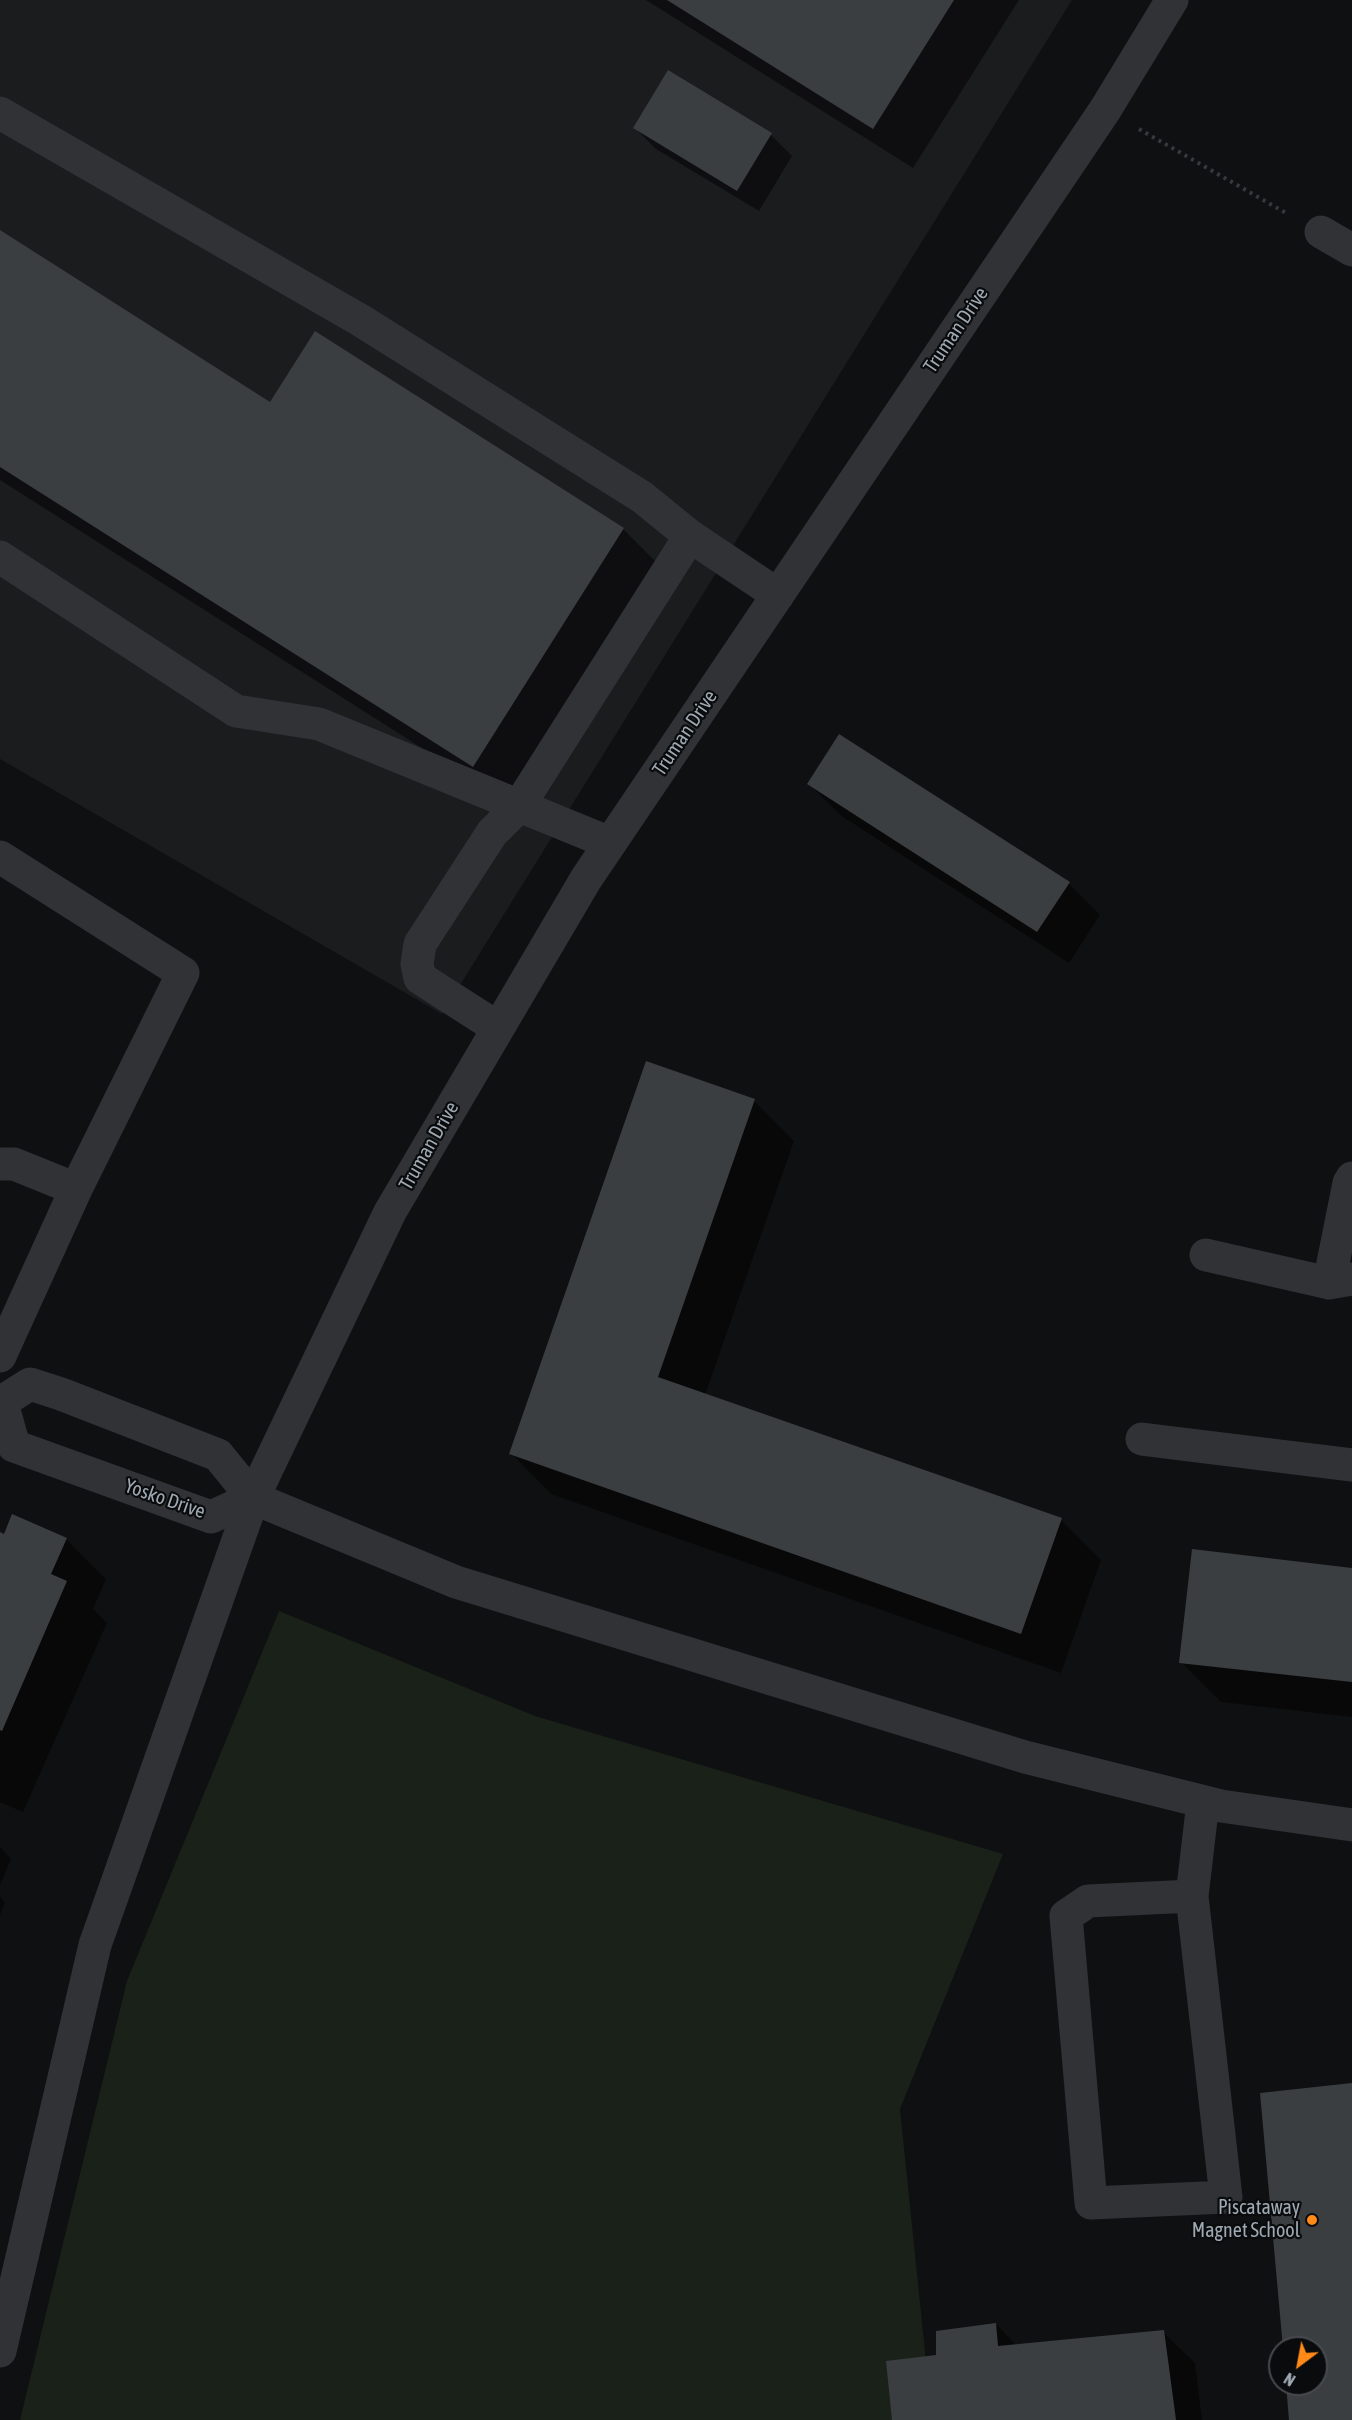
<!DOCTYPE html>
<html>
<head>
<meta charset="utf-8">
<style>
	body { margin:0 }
	#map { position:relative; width:1352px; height:2420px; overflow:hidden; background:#0f1011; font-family:"Asap Condensed",sans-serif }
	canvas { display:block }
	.north { position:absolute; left:1268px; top:2336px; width:60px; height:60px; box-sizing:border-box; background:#0a0b0c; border:2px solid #464a4f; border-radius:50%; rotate:212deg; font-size:16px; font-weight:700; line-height:24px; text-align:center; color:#9fa9b3 }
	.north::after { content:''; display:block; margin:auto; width:21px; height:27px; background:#ff8919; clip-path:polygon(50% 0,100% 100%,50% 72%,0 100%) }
</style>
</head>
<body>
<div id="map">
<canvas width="1352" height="2420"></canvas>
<div class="north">N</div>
</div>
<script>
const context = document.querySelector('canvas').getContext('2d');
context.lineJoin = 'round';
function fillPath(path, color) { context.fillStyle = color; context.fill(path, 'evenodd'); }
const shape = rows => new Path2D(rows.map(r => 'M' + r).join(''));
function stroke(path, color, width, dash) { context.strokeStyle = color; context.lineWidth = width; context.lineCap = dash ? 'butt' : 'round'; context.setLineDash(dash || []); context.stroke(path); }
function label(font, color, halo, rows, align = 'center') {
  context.font = font + ' "Asap Condensed",sans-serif'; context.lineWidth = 4.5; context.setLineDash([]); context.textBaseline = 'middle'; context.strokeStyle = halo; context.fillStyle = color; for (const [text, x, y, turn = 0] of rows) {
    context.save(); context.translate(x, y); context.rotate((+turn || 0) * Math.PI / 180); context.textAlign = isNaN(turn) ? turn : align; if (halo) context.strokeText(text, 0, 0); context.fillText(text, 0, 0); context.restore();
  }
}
fillPath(shape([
	[0,0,1072,0,442,1014,0,759]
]), '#1b1c1e');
fillPath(shape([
	[279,1611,535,1716,1003,1854,900,2109,932,2420,20,2420,127,1981]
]), '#1a2119');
fillPath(shape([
	[646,0,1019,0,913,168],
	[635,128,771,135,792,156,759,211,656,149],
	[0,232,271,404,315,333,623,529,663,569,513,806,0,480],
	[809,784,1069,884,1100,915,1069,963,840,815],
	[754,1101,794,1141,705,1395,1061,1520,1101,1560,1061,1673,551,1494,511,1453],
	[0,1534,66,1539,106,1579,93,1609,107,1623,23,1812,0,1802],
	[1352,1569,1352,1717,1221,1702,1181,1662],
	[0,1847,11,1859,0,1885],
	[0,1897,5,1903,0,1915],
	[996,2324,1017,2346,1163,2332,1195,2363,1202,2420,894,2420,937,2356]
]), '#0007');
fillPath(shape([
	[667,0,954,0,873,129],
	[668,70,772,133,737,191,633,128],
	[0,230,270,402,315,331,624,528,473,767,0,467],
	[839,734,1070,882,1037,932,807,784],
	[646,1061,755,1099,658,1377,1062,1518,1021,1634,509,1454],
	[12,1514,67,1538,51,1574,67,1581,2,1731,0,1730,0,1532,4,1534],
	[1192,1549,1352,1568,1352,1682,1179,1663],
	[1352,2083,1352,2420,1289,2420,1286,2384,1316,2384,1316,2348,1283,2348,1260,2093],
	[996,2323,998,2346,1164,2330,1176,2420,892,2420,886,2361,936,2355,936,2331]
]), '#3b3e41');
stroke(shape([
	[1139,129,1286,213]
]), '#36393d', 4, [3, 4.5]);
stroke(shape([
	[0,113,360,320,642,497,690,536],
	[1321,232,1352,250],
	[0,557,236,711,319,724,610,843],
	[0,857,183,973,76,1189],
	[498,1028,420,978,417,964,420,944,492,833,519,806,690,536,778,595],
	[0,1164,14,1164,76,1189,0,1356],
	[1206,1255,1329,1283,1352,1279],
	[1329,1283,1349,1183,1352,1178],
	[0,1403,30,1384,61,1394,218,1455,253,1498,456,1582,1025,1757,1221,1806,1352,1825],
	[2,1403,14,1446,211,1517,253,1498],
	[1142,1439,1352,1465],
	[1192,1896,1088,1901,1066,1916,1091,2203,1226,2197,1192,1896,1203,1802],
	[0,2351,95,1945,253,1498,390,1212,586,879,1105,110,1172,0]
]), '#303236', 33);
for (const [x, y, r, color] of [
	[1312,2220,6,"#ff8919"]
]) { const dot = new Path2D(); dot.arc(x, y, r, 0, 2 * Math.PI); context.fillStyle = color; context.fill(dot); stroke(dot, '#0a0b0c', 2); }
label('20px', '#9fa9b3', '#0a0b0c', [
	["Truman Drive",956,330,-56],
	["Truman Drive",685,733,-56],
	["Truman Drive",429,1146,-60],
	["Yosko Drive",165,1499,19]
]);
label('20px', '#9fa9b3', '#0a0b0c', [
	["Piscataway",1300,2208],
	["Magnet School",1300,2231]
], 'right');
</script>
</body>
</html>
